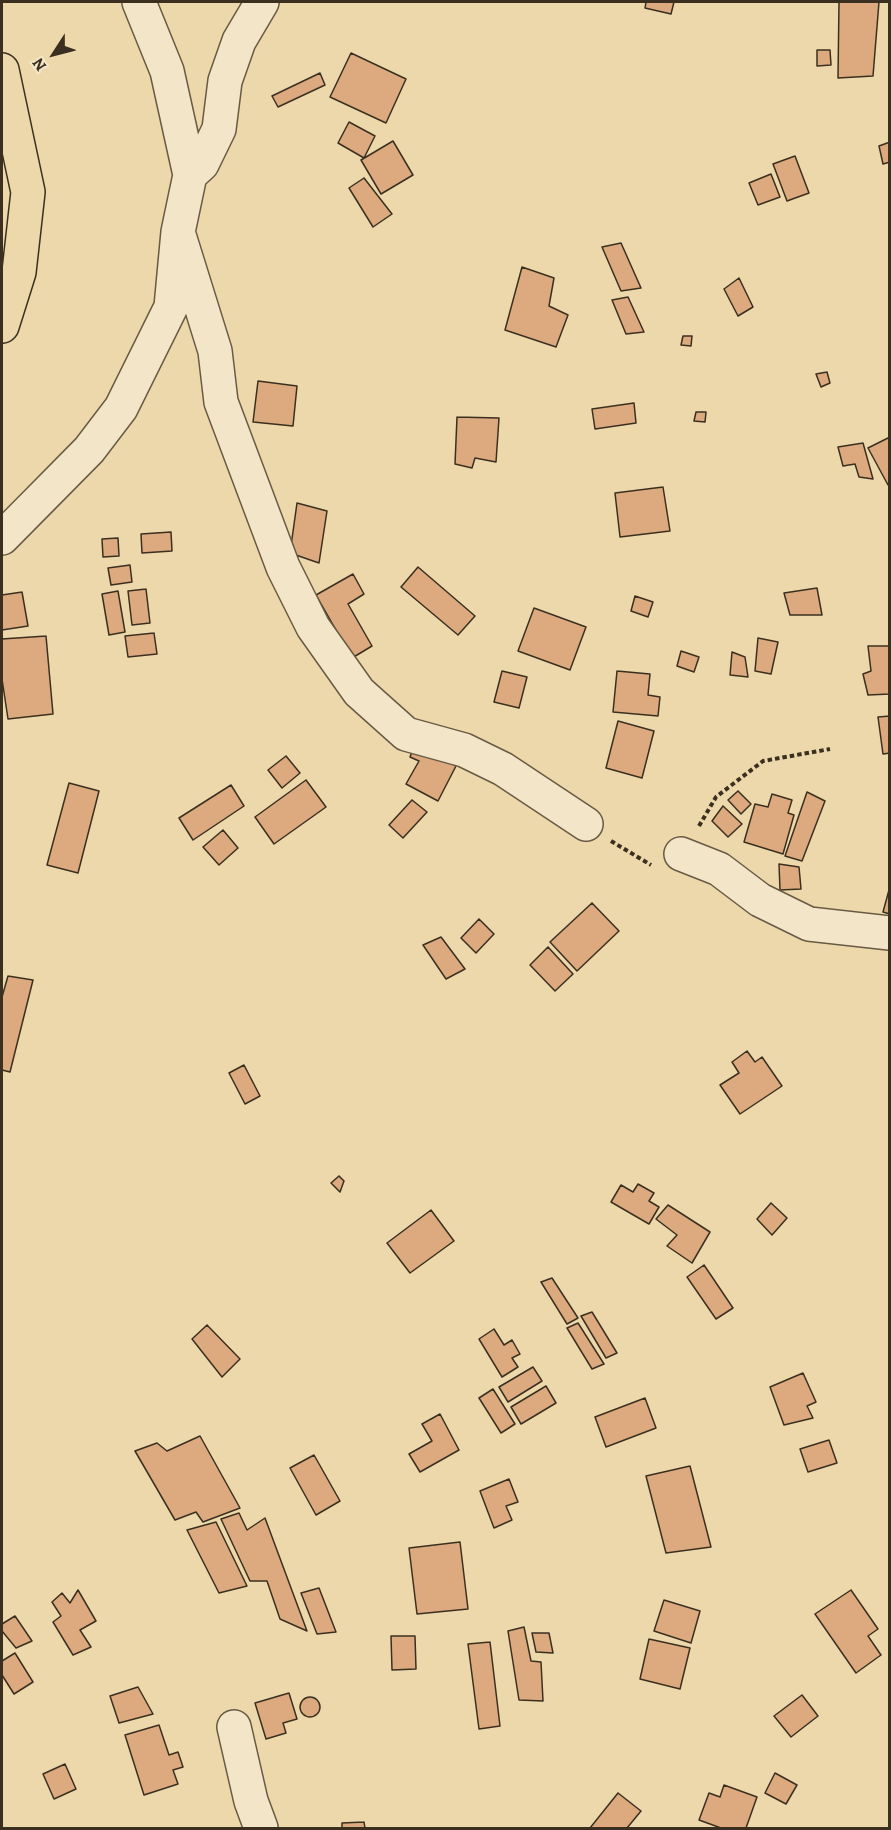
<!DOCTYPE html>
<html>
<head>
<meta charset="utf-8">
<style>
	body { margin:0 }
	#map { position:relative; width:891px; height:1830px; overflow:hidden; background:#edd8ab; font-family:Alegreya,serif }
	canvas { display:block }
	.frame { position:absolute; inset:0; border:3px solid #3b3020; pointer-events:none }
	.north { position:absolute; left:24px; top:24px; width:60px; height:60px; -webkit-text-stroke:4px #f3e6c8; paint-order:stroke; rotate:234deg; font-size:16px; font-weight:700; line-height:24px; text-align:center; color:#3b3020 }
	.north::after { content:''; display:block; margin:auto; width:21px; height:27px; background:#3b3020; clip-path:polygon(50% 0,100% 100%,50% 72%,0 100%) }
</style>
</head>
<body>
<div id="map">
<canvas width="891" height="1830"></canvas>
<div class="frame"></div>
<div class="north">N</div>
</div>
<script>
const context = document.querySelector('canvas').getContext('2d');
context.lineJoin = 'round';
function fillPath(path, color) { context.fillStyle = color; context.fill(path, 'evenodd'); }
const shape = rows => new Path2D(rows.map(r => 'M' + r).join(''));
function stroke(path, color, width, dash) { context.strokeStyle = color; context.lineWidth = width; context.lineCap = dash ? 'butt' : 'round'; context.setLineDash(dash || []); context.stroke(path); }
const building = shape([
	[646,2,674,2,671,14,645,8,646,2],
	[839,2,879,2,873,76,838,78,839,2],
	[817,50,830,50,831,65,817,66,817,50],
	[351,53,406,79,386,123,330,97,351,53],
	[320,73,325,85,278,107,272,96,320,73],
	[349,122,375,136,364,158,338,143,349,122],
	[393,141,413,175,381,194,361,160,393,141],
	[890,142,890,162,883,164,879,146,890,142],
	[795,156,809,193,787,201,773,164,795,156],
	[771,174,780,197,758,205,749,183,771,174],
	[364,178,392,214,373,227,349,188,364,178],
	[621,243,641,288,621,291,602,247,621,243],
	[522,267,554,278,549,306,568,315,556,347,505,330,522,267],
	[739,278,753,307,738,316,724,289,739,278],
	[628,297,644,332,626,334,612,300,628,297],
	[683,336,692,336,691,346,681,345,683,336],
	[827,372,830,383,821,387,816,374,827,372],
	[258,381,297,386,293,426,253,422,258,381],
	[634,403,636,423,595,429,592,409,634,403],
	[696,412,706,412,705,422,694,421,696,412],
	[457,417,499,418,496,462,475,458,472,468,455,464,457,417],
	[890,437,890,484,888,485,868,448,890,437],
	[863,443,873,479,859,477,855,464,843,466,838,447,863,443],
	[663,487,670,531,620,537,615,493,663,487],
	[297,503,327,511,319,563,290,553,297,503],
	[171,532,172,551,142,553,141,534,171,532],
	[118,538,119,556,103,557,102,539,118,538],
	[130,565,132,582,111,585,108,568,130,565],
	[418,567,475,616,458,635,401,587,418,567],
	[353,574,364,594,348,604,372,646,352,658,316,595,353,574],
	[817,588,822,615,790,615,784,593,817,588],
	[146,589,150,623,132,625,128,591,146,589],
	[118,591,125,632,109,635,102,594,118,591],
	[22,592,28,626,2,630,2,595,22,592],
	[635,596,653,602,648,617,631,611,635,596],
	[534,608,586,627,570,670,518,651,534,608],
	[154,633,157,654,128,657,125,636,154,633],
	[46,636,53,714,8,719,2,679,2,639,46,636],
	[758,638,778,642,771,674,755,671,758,638],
	[868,646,890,646,890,694,868,695,863,674,871,671,868,646],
	[681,651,699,657,694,672,677,666,681,651],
	[732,652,745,657,748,677,730,675,732,652],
	[502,671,527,677,519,708,494,702,502,671],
	[617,671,650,674,648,695,660,697,658,716,613,712,617,671],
	[890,716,890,753,883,754,878,717,890,716],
	[618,721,654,731,642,778,606,768,618,721],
	[416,741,456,766,438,801,406,784,419,761,410,757,416,741],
	[286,756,300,773,282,788,268,770,286,756],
	[306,780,326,807,274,844,255,817,306,780],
	[69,783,99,791,78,873,47,865,69,783],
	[231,785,244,806,193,840,179,818,231,785],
	[738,791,751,804,741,814,728,800,738,791],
	[807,792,825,801,802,861,785,856,807,792],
	[772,794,792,800,788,813,794,815,783,854,744,842,755,804,768,807,772,794],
	[412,800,427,812,403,838,389,825,412,800],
	[723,806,742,824,728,837,712,821,723,806],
	[223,830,238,848,219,865,203,847,223,830],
	[779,864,799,867,801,889,780,890,779,864],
	[889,890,890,890,890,914,883,912,889,890],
	[592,903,619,931,577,971,550,942,592,903],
	[479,919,494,934,476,953,461,938,479,919],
	[441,937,465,969,446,979,423,945,441,937],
	[548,947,573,974,555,991,530,965,548,947],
	[8,976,33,980,10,1072,2,1070,2,997,8,976],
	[747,1051,755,1062,762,1057,782,1086,740,1114,720,1085,739,1073,732,1062,747,1051],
	[244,1065,260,1096,245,1104,229,1073,244,1065],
	[339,1176,344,1181,340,1192,331,1183,339,1176],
	[638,1184,654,1193,649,1201,659,1207,649,1224,611,1202,621,1185,633,1192,638,1184],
	[771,1203,787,1218,772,1235,757,1219,771,1203],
	[668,1205,710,1232,692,1263,667,1246,677,1235,656,1219,668,1205],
	[431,1210,454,1241,410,1273,387,1243,431,1210],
	[704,1265,733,1308,716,1319,687,1277,704,1265],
	[552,1278,578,1318,567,1324,541,1282,552,1278],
	[592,1312,617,1353,606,1358,581,1316,592,1312],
	[578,1323,604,1364,592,1369,567,1328,578,1323],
	[207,1325,240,1359,222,1377,192,1339,207,1325],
	[494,1329,504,1345,512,1340,520,1354,512,1358,518,1367,502,1377,479,1339,494,1329],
	[533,1367,542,1381,508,1402,499,1387,533,1367],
	[803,1373,816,1402,807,1406,813,1418,784,1425,770,1387,803,1373],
	[546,1386,556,1403,521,1424,511,1407,546,1386],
	[493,1389,515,1424,501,1433,479,1398,493,1389],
	[645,1398,656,1428,606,1447,595,1417,645,1398],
	[440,1414,459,1450,420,1472,409,1454,432,1441,422,1424,440,1414],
	[200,1436,240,1508,203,1522,196,1512,175,1520,135,1451,157,1443,167,1451,200,1436],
	[829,1440,837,1463,808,1472,800,1449,829,1440],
	[314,1455,340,1501,316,1515,290,1468,314,1455],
	[690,1466,711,1547,666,1553,646,1476,690,1466],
	[509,1479,518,1502,506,1506,512,1520,494,1528,480,1491,509,1479],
	[239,1513,247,1530,265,1518,307,1631,280,1619,267,1581,250,1581,221,1519,239,1513],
	[216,1522,247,1586,219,1593,187,1530,216,1522],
	[460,1542,468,1609,417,1614,409,1548,460,1542],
	[319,1588,336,1632,317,1634,301,1593,319,1588],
	[78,1590,96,1621,80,1630,91,1647,73,1655,53,1622,61,1616,52,1602,62,1593,70,1603,78,1590],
	[851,1590,878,1629,868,1636,881,1655,856,1673,815,1614,851,1590],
	[664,1600,700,1611,691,1643,654,1631,664,1600],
	[15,1616,32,1641,16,1648,2,1631,2,1624,15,1616],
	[524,1627,531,1661,541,1662,543,1701,519,1700,508,1631,524,1627],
	[532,1633,549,1633,553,1653,536,1652,532,1633],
	[391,1636,415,1636,416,1669,392,1670,391,1636],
	[649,1639,690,1648,680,1689,640,1679,649,1639],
	[490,1642,500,1726,479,1729,468,1644,490,1642],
	[15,1653,33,1682,14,1694,2,1675,2,1661,15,1653],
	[138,1687,153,1714,119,1723,110,1696,138,1687],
	[289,1693,297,1719,283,1723,286,1733,266,1739,255,1703,289,1693],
	[802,1695,818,1716,791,1737,774,1716,802,1695],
	'300 1707a10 10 0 1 1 20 0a10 10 0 1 1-20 0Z',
	[159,1725,169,1755,178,1752,183,1767,173,1770,178,1784,144,1795,125,1735,159,1725],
	[65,1764,76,1789,54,1799,43,1774,65,1764],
	[775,1773,797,1785,786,1804,765,1793,775,1773],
	[724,1785,757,1797,746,1828,721,1828,699,1820,709,1793,720,1797,724,1785],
	[618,1793,641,1811,627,1828,590,1828,618,1793],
	[364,1822,365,1828,342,1828,342,1823,364,1822]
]);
fillPath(building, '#dcaa7e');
stroke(building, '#3b3020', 1.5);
const minor = shape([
	[139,2,167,71,190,175,178,232],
	[190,175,202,164,219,129,225,81,239,41,262,2],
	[2,538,89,450,121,408,171,307,178,232,215,351,221,402,283,567,313,627,359,692,406,734,464,750,503,769,586,824],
	[681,854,719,869,760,900,809,924,890,933],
	[234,1727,251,1801,261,1828]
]);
const highway = shape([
	[2,70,28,192,19,272,2,326]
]);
stroke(minor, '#685a43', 36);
stroke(highway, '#3b3020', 36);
stroke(shape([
	[699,826,716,797,763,761,830,749],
	[611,841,651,865]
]), '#3b3020', 4, [4.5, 3]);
stroke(minor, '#f3e6c8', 33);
stroke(highway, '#edd8ab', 33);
</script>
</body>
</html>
